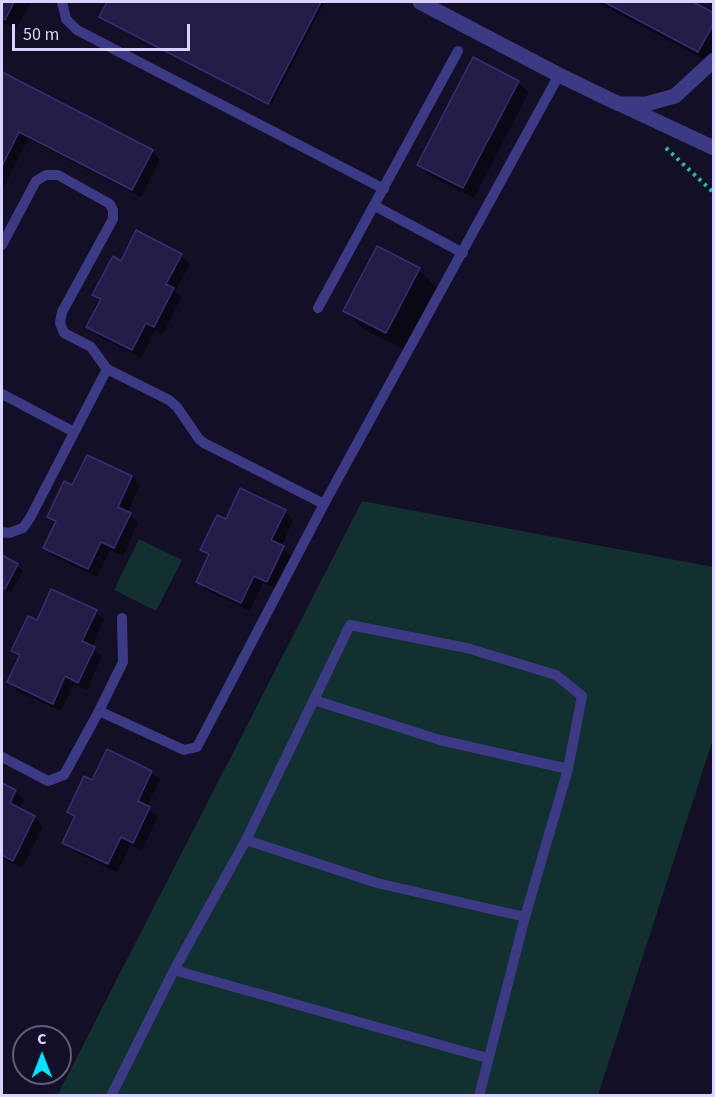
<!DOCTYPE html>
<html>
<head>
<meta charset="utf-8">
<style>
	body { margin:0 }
	#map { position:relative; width:715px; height:1097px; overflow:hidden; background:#130f26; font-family:"Source Sans 3",sans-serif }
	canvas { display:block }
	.frame { position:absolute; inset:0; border:3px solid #d9d4ff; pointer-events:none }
	.north { position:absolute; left:12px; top:1025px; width:60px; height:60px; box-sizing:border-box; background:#130f26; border:2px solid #625e7d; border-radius:50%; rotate:0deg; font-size:16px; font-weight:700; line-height:24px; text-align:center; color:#d9d4ff }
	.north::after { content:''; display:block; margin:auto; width:21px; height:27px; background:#00e5ff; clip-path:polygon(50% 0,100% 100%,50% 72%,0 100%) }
	.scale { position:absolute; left:12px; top:24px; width:178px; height:27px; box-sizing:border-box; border:3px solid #d9d4ff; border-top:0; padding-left:8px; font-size:18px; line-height:21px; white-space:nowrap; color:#d9d4ff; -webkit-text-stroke:4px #130f26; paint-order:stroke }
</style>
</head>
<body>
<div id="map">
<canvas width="715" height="1097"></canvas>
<div class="frame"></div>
<div class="north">С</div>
<div class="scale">50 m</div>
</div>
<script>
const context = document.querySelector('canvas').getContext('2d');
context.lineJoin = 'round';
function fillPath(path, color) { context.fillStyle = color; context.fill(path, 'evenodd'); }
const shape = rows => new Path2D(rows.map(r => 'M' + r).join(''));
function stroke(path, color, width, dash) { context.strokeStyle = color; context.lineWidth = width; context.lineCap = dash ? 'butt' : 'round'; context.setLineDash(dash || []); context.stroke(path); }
fillPath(shape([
	[362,501,713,567,713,739,598,1095,57,1096],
	[139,539,182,560,156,611,114,590]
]), '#12302f');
fillPath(shape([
	[2,2,31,2,16,30,2,22],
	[108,2,322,2,324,3,271,105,103,19,101,17],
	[597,2,690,2,714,14,714,54,709,62],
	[2,74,152,151,160,160,141,197,28,139,2,191],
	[518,82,529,93,474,198,430,176,419,164],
	[181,255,190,264,175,291,182,297,163,334,155,330,141,358,97,335,88,327,101,302,94,295,121,263],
	[419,270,437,288,405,350,363,329,345,310],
	[87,457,132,477,140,486,127,513,138,522,123,556,110,550,97,577,53,556,45,547,56,523,49,516,73,487],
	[285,511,293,520,281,547,291,556,276,589,263,583,250,611,206,590,198,581,209,557,202,550,226,521],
	[2,557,17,565,23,571,11,593,2,588],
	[96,612,104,620,92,647,102,657,87,690,74,684,61,711,17,691,9,682,20,658,13,651,37,622],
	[151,772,160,780,147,807,158,817,142,850,130,845,117,872,73,851,64,842,76,818,69,811,93,782],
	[2,785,15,792,24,800,19,809,35,817,43,826,22,868,2,858]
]), '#0007');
const building = shape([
	[2,2,14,2,5,20,2,18,2,2],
	[107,2,321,2,268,104,99,17,107,2],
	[604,2,693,2,714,13,714,23,698,52,604,2],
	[473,57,519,81,463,188,417,165,473,57],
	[2,72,153,150,132,190,19,132,2,166,2,72],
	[136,230,182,254,166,284,174,288,154,327,146,323,132,350,86,327,101,299,92,295,113,256,121,261,136,230],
	[377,246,420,268,386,333,343,311,377,246],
	[87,455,132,476,118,507,131,513,114,548,101,542,88,569,43,548,56,521,47,517,64,481,72,485,87,455],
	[240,488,286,510,271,540,284,546,267,582,254,576,241,603,196,582,209,554,200,550,217,515,226,519,240,488],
	[2,555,18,564,5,589,2,587,2,555],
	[51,589,97,610,82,641,95,647,78,683,65,676,53,704,7,682,20,655,11,651,28,616,37,620,51,589],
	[107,749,152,771,138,801,150,807,133,843,121,837,108,864,62,843,75,816,67,812,84,776,92,780,107,749],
	[2,783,16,790,10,803,35,816,13,861,2,855,2,783]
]);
fillPath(building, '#241b47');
stroke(building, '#3b2d73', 1.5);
stroke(shape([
	[666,148,714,193],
	[713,1096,714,1088]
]), '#2fb8b0', 4, [3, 4.5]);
stroke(shape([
	[62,2,66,19,77,30,384,189],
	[375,206,463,253],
	[2,245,36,181,46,175,58,175,110,204,113,210,113,219,62,312,60,323,64,333,91,347,107,369,169,400,177,407,199,439,204,443,324,504],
	[318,308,458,51],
	[2,394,74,432],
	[2,532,9,533,23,528,30,518,107,369],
	[314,700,440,740,568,769],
	[99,711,123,662,122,618],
	[2,757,48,781,64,775,99,711,184,750,197,747,324,504,559,75],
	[246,840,377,883,525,917],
	[174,970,487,1058],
	[111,1096,174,970,246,840,350,625,467,648,556,675,582,696,568,769,525,917,479,1096]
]), '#3d3a85', 10);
stroke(shape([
	[420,2,559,75,619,104,646,104,675,96,714,60],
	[624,106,714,148]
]), '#3d3a85', 15);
</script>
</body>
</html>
